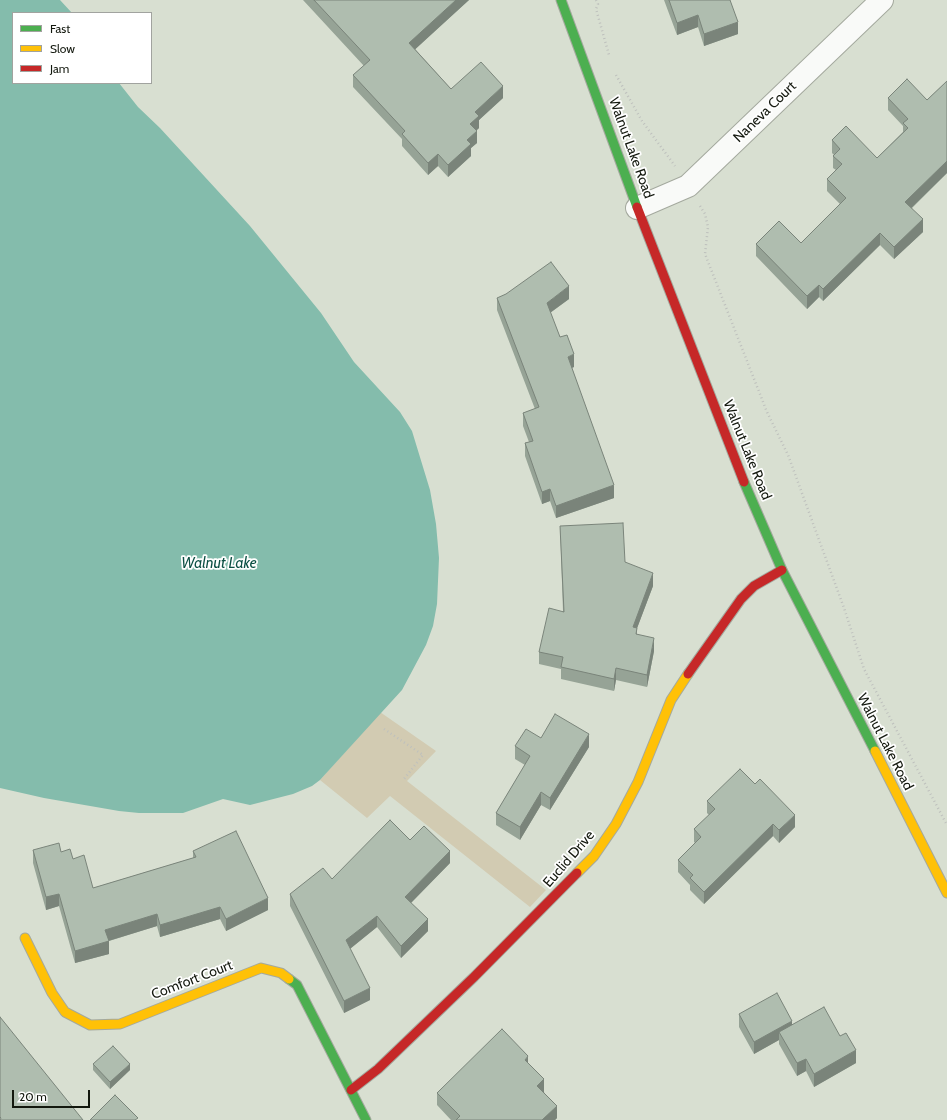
<!DOCTYPE html>
<html>
<head>
<meta charset="utf-8">
<style>
	body { margin:0 }
	#map { position:relative; width:947px; height:1120px; overflow:hidden; background:#d8dfd1; font-family:Cabin,sans-serif }
	canvas { display:block }
	.legend { position:absolute; left:12px; top:12px; width:140px; height:72px; box-sizing:border-box; background:#fff; border:1px solid #a1a39f; margin:0; padding:5px 7px; list-style:none; font-size:12px; color:#13180e }
	.legend li { display:flex; align-items:center; gap:8px; height:20px }
	.legend b { width:20px; border:1px solid #a1a39f }
	.scale { position:absolute; left:12px; top:1090px; width:78px; height:18px; box-sizing:border-box; border:2px solid #13180e; border-top:0; padding-left:5px; font-size:12px; line-height:14px; white-space:nowrap; color:#13180e; -webkit-text-stroke:3px #fff; paint-order:stroke }
</style>
</head>
<body>
<div id="map">
<canvas width="947" height="1120"></canvas>
<ul class="legend">
<li><b style="height:5px;background:#4caf50"></b>Fast</li>
<li><b style="height:5px;background:#ffc107"></b>Slow</li>
<li><b style="height:5px;background:#c62828"></b>Jam</li>
</ul>
<div class="scale">20 m</div>
</div>
<script>
const context = document.querySelector('canvas').getContext('2d');
context.lineJoin = 'round';
function fillPath(path, color) { context.fillStyle = color; context.fill(path, 'evenodd'); }
const shape = rows => new Path2D(rows.map(r => 'M' + r).join(''));
function stroke(path, color, width, dash) { context.strokeStyle = color; context.lineWidth = width; context.lineCap = dash ? 'butt' : 'round'; context.setLineDash(dash || []); context.stroke(path); }
function label(font, color, halo, rows, align = 'center') {
  context.font = font + ' Cabin,sans-serif'; context.lineWidth = 3.5; context.setLineDash([]); context.textBaseline = 'middle'; context.strokeStyle = halo; context.fillStyle = color; for (const [text, x, y, turn = 0] of rows) {
    context.save(); context.translate(x, y); context.rotate((+turn || 0) * Math.PI / 180); context.textAlign = isNaN(turn) ? turn : align; if (halo) context.strokeText(text, 0, 0); context.fillText(text, 0, 0); context.restore();
  }
}
fillPath(shape([
	[380,712,436,751,407,781,546,890,530,907,390,796,367,818,320,780]
]), '#d2cbb2');
fillPath(shape([
	[0,0,60,0,72,13,13,13,13,83,119,83,138,107,160,128,250,226,321,313,354,362,400,412,412,431,430,490,436,524,439,558,437,604,433,626,426,645,402,690,320,780,312,786,293,794,250,805,223,799,183,813,139,813,119,811,44,798,0,788]
]), '#84bcac');
const street = shape([
	[637,208,688,186,882,0]
]);
const fast = shape([
	[561,0,637,207],
	[744,482,782,570,875,751],
	[289,979,297,985,366,1120]
]);
const slow = shape([
	[875,751,947,893],
	[577,873,594,856,616,824,638,782,671,700,688,674],
	[25,938,52,993,65,1012,90,1025,120,1024,261,968,281,973,289,979]
]);
const jam = shape([
	[637,207,744,482],
	[688,674,741,599,754,586,782,570],
	[351,1090,378,1069,474,977,577,873]
]);
stroke(street, '#a4a99e', 24);
stroke(fast, '#a4a99e', 11);
stroke(slow, '#a4a99e', 11);
stroke(jam, '#a4a99e', 11);
stroke(shape([
	[596,0,598,4,596,9,609,55],
	[616,75,642,121,675,166],
	[700,206,705,214,708,227,705,254,767,412,788,455,844,608,864,669,947,825],
	[384,729,423,755,404,779]
]), '#bec0bd', 2.5, [1, 3]);
stroke(street, '#f9faf8', 22);
stroke(fast, '#4caf50', 9);
stroke(slow, '#ffc107', 9);
stroke(jam, '#c62828', 9);
fillPath(shape([
	[303,0,469,0,415,49,451,89,503,98,479,120,479,128,476,131,477,143,471,148,471,156,448,177,438,166,428,175,402,146,402,139,353,87,353,75,364,66],
	[664,0,730,0,738,34,704,46,698,27,677,35],
	[947,81,947,173,912,208,923,232,894,259,880,245,823,301,819,297,807,309,756,256,756,244,801,243,840,204,827,191,827,179,836,170,833,168,833,156,834,155,832,153,832,140,877,158,903,132,903,126,888,110,888,98,927,100],
	[497,298,569,299,550,313,560,337,574,367,572,368,614,498,556,518,550,501,542,504,525,456,525,443,529,442,523,426,523,413,535,409,497,310],
	[560,526,625,562,653,586,637,628,637,634,654,651,647,687,616,680,614,691,561,679,561,669,539,664,539,652,563,611],
	[541,738,589,747,550,810,541,805,520,840,496,825,496,813,525,765,515,759,515,746],
	[707,801,795,827,779,843,773,836,704,904,690,890,690,885,678,872,678,860,695,843,694,842,694,829,709,815,707,813],
	[410,840,450,863,411,903,428,931,401,958,377,927,350,949,370,1000,344,1013,290,906,290,894,332,879],
	[33,850,61,852,73,859,93,888,193,858,193,851,268,910,226,931,220,919,160,937,157,926,109,941,109,954,75,963,59,906,46,910,33,863],
	[739,1014,792,1024,840,1036,856,1063,814,1087,806,1071,797,1076,779,1044,779,1040,754,1054,739,1027],
	[93,1064,130,1070,110,1089,93,1070],
	[528,1064,544,1092,557,1118,555,1120,451,1120,437,1105,437,1093]
]), '#96a396');
fillPath(shape([
	[456,0,469,0,409,55,409,43],
	[698,15,698,27,677,35,677,23],
	[738,22,738,34,704,46,704,34],
	[503,86,503,98,479,120,479,128,470,136,470,124,475,112],
	[477,131,477,143,471,148,471,156,448,177,448,165,467,140],
	[438,154,438,166,428,175,428,163],
	[947,161,947,173,905,214,905,202],
	[923,219,923,232,894,259,894,247],
	[880,233,880,245,823,301,823,289],
	[819,285,819,297,807,309,807,296],
	[569,286,569,299,547,315,547,303],
	[574,354,574,367,568,369,568,357],
	[614,485,614,498,556,518,556,506],
	[550,489,550,501,542,504,542,492],
	[653,573,653,586,633,639,633,627],
	[654,638,654,651,647,687,647,675],
	[616,668,616,680,614,691,614,679],
	[589,734,589,747,550,810,550,798],
	[541,792,541,805,520,840,520,827],
	[795,815,795,827,779,843,779,830],
	[773,824,773,836,704,904,704,892],
	[450,851,450,863,405,909,405,897],
	[59,894,59,906,46,910,46,897],
	[268,898,268,910,226,931,226,919],
	[220,907,220,919,160,937,160,925],
	[157,914,157,926,105,942,105,930],
	[377,916,377,927,346,952,346,940],
	[428,919,428,931,401,958,401,946],
	[109,941,109,954,75,963,75,951],
	[370,988,370,1000,344,1013,344,1001],
	[792,1021,792,1033,779,1032,779,1040,754,1054,754,1042],
	[856,1050,856,1063,814,1087,814,1074],
	[528,1056,528,1069,525,1060],
	[806,1059,806,1071,797,1076,797,1063],
	[130,1064,130,1070,110,1089,110,1082],
	[544,1079,544,1092,537,1098,537,1086],
	[557,1106,557,1118,555,1120,542,1120]
]), '#7a847a');
const building = shape([
	[314,0,456,0,409,43,451,89,481,62,503,86,475,112,479,116,470,124,477,131,467,140,471,144,448,165,438,154,428,163,402,134,405,131,353,75,370,60,314,0],
	[669,0,730,0,738,22,704,34,698,15,677,23,669,0],
	[907,79,927,100,947,81,947,161,905,202,923,219,894,247,880,233,823,289,819,285,807,296,756,244,779,221,801,243,846,198,827,179,842,164,833,156,840,149,832,140,846,126,877,158,908,128,903,123,908,119,888,98,907,79],
	[551,262,569,286,547,303,560,337,567,335,574,354,568,357,614,485,556,506,550,489,542,492,525,443,533,441,523,413,539,407,497,298,506,294,551,262],
	[623,523,625,562,653,573,633,627,637,628,636,634,654,638,647,675,616,668,614,679,561,667,563,657,539,652,549,608,564,612,560,526,623,523],
	[555,714,589,734,550,798,541,792,520,827,496,813,530,756,515,746,526,729,541,738,555,714],
	[740,769,755,784,760,779,795,815,779,830,773,824,704,892,690,878,693,875,678,860,701,837,694,829,715,809,707,801,740,769],
	[390,820,410,840,424,826,450,851,405,897,428,919,401,946,377,916,346,940,370,988,344,1001,290,894,323,868,332,879,390,820],
	[236,831,268,898,226,919,220,907,160,925,157,914,105,930,109,941,75,951,59,894,46,897,33,850,59,843,61,852,70,849,73,859,84,855,93,888,196,857,193,851,236,831],
	[777,993,792,1021,754,1042,739,1014,777,993],
	[824,1007,840,1036,846,1033,856,1050,814,1074,806,1059,797,1063,779,1032,824,1007],
	[0,1017,83,1120,0,1120,1,1118,0,1117,0,1017],
	[502,1029,528,1056,525,1060,544,1079,537,1086,557,1106,542,1120,456,1120,460,1116,437,1093,502,1029],
	[113,1046,130,1064,110,1082,93,1064,113,1046],
	[115,1095,138,1118,135,1120,90,1120,115,1095]
]);
fillPath(building, '#afbdaf');
stroke(building, '#7a847a', 1);
label('14px', '#13180e', '#fff', [
	["Naneva Court",765,112,-44],
	["Walnut Lake Road",631,148,70],
	["Walnut Lake Road",747,450,68],
	["Walnut Lake Road",885,742,63],
	["Euclid Drive",569,859,-49],
	["Comfort Court",192,980,-21]
]);
label('italic 15px', '#0c5044', '#fff', [
	["Walnut Lake",219,564]
]);
</script>
</body>
</html>
